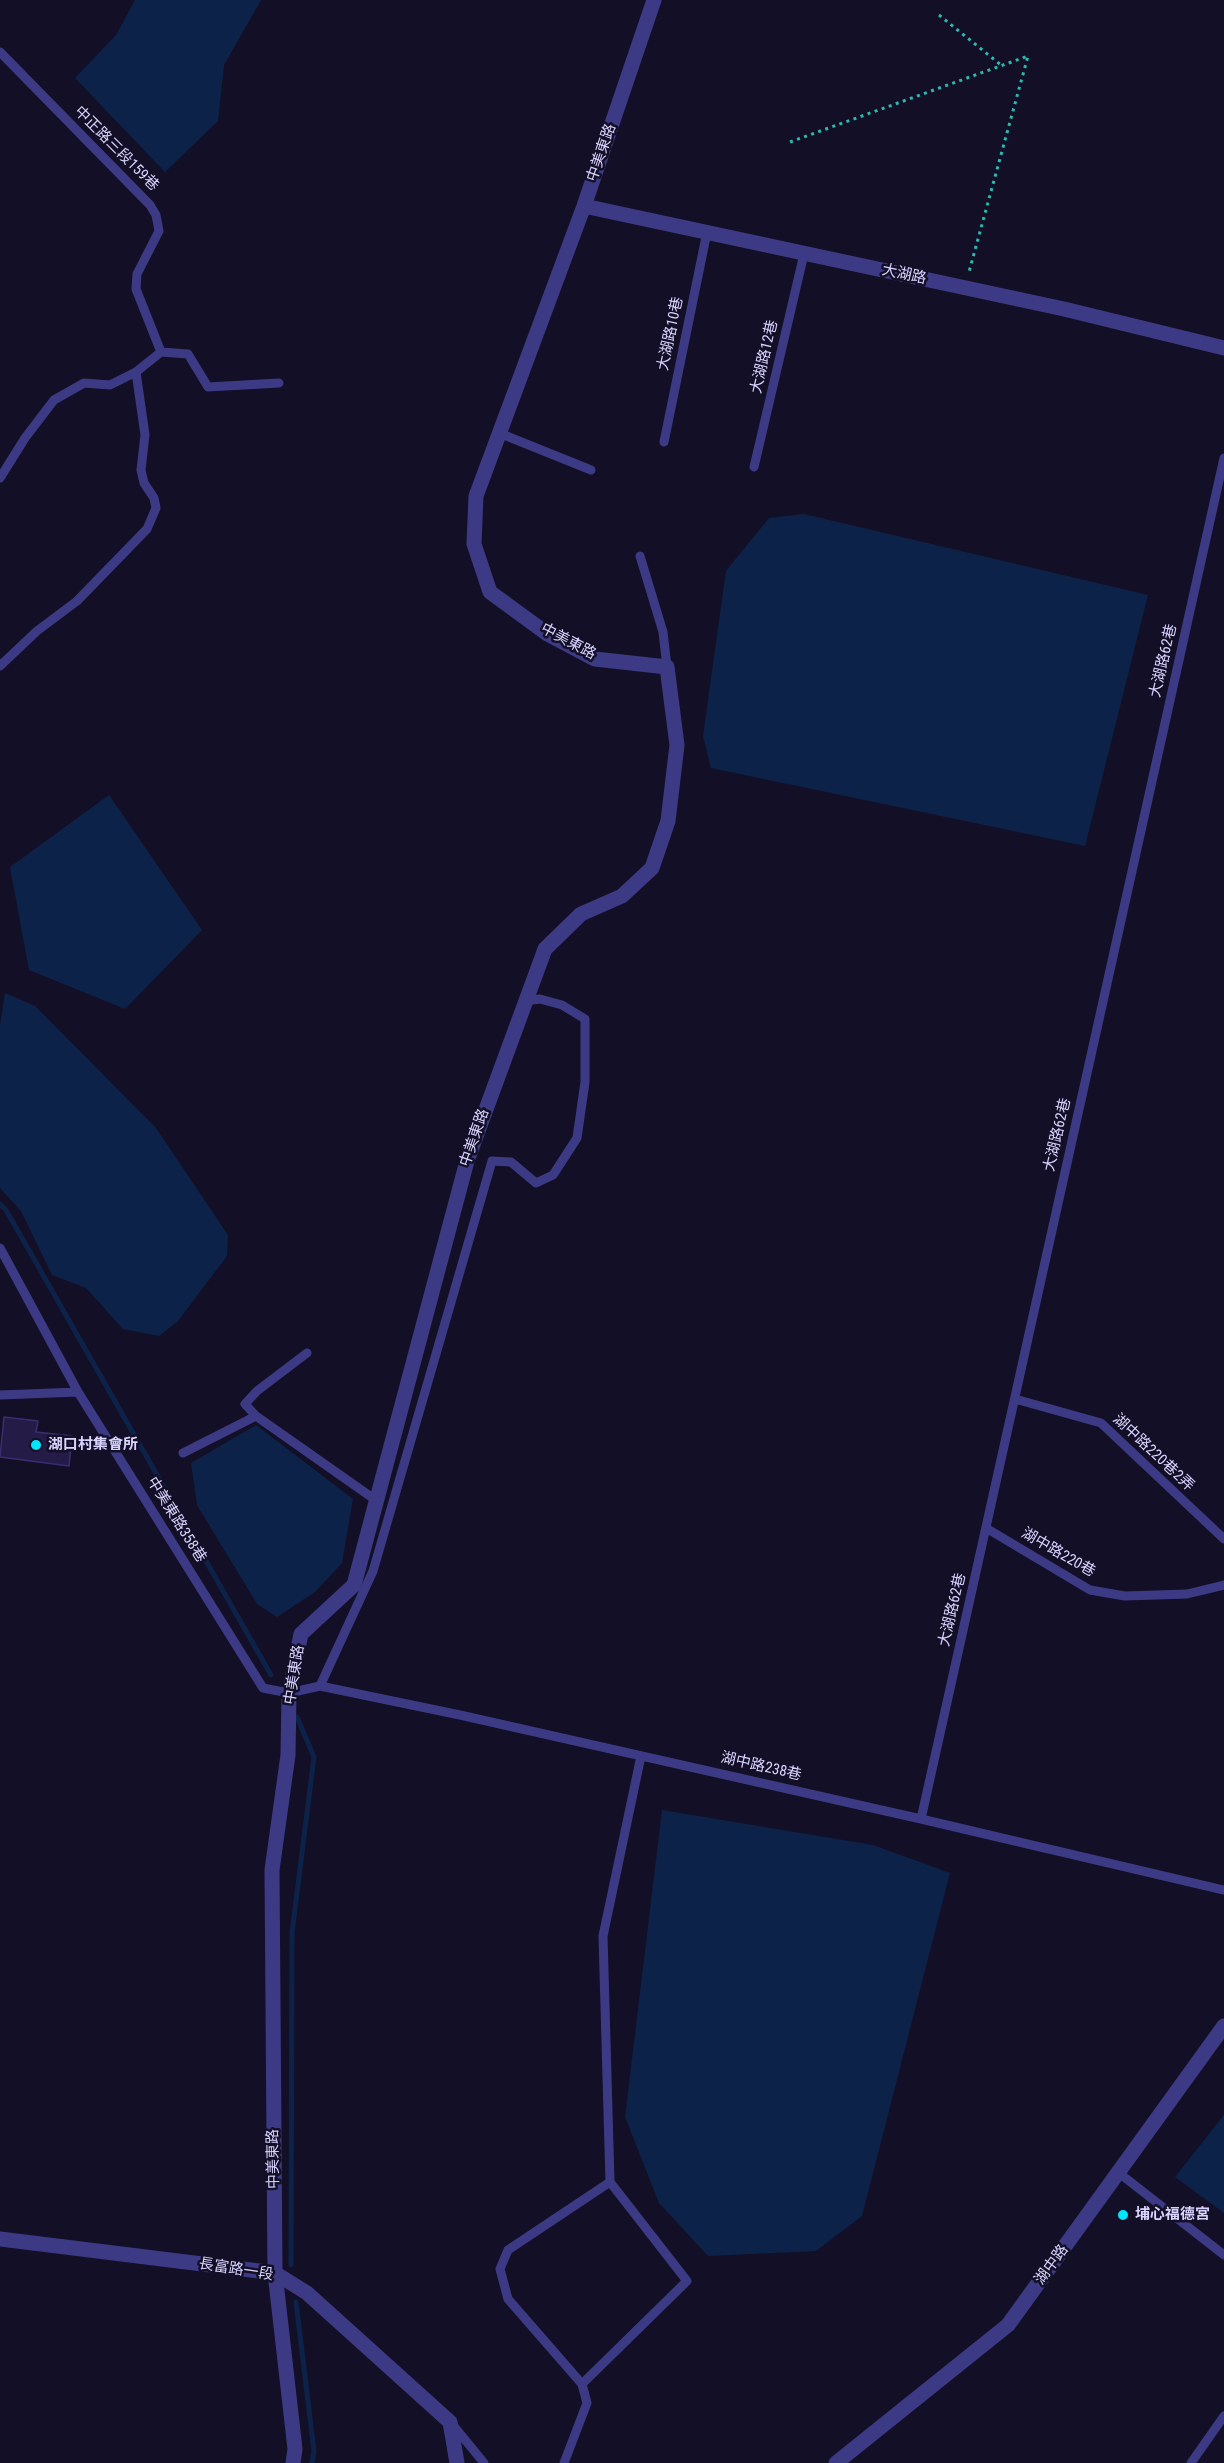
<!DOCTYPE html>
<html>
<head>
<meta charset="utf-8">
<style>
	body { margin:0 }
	canvas { display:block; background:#130f26 }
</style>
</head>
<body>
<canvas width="1224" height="2463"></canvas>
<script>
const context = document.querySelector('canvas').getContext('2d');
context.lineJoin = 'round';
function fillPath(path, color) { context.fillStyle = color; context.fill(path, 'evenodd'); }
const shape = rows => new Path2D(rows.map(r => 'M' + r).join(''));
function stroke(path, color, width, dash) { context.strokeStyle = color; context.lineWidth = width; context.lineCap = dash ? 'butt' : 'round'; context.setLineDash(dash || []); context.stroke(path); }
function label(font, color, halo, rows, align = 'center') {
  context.font = font + ' "Roboto Condensed","Noto Sans TC",sans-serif'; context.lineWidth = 5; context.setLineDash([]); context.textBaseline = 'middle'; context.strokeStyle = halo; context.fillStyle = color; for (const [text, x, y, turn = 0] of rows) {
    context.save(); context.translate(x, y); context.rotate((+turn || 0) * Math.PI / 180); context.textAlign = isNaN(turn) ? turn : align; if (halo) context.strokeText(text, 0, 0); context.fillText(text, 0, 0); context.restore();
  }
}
fillPath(shape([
	[135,0,261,0,224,65,218,121,165,172,75,78,116,35],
	[804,514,1148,595,1085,846,711,768,703,736,726,571,769,518],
	[109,795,202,930,125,1009,29,970,10,867],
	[5,993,35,1006,156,1128,228,1235,227,1256,178,1321,159,1336,123,1329,86,1288,52,1275,21,1211,0,1188,0,1025],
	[256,1425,353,1499,342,1563,315,1592,277,1617,257,1604,197,1505,191,1463],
	[662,1810,873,1845,950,1873,862,2216,816,2251,708,2256,659,2203,625,2117],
	[1224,2115,1224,2213,1175,2177]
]), '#0c2248');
stroke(shape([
	[0,1204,6,1210,271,1675],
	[291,2265,292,1933,314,1757,297,1717],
	[296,2302,314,2451,312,2463]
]), '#0c2248', 5);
const building = shape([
	[4,1417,38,1421,36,1432,72,1436,69,1466,0,1457,4,1417]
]);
fillPath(building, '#241b47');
stroke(building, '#3b2d73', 1.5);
stroke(shape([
	[939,15,1001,65],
	[790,142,1028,56,969,272]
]), '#2fb8b0', 3, [3, 4.5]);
stroke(shape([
	[0,52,150,205,156,215,159,231,137,274,136,289,161,352],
	[499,433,591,470],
	[664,442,707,232],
	[754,467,804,254],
	[0,478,25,438,54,400,84,383,110,385,136,372,161,352,188,354,208,387,279,383],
	[640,556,663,632,667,667],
	[0,666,37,631,77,601,147,529,156,508,154,498,144,483,141,470,145,435,136,372],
	[0,1248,78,1392,263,1688,289,1693,320,1686,460,1715,921,1819,1224,1890],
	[0,1395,78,1392],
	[1015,1399,1101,1423,1224,1539],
	[256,1416,245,1404,257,1391,307,1353],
	[183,1453,256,1416,377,1501],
	[986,1528,1090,1590,1125,1596,1187,1594,1224,1585],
	[320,1686,373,1571,492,1161,511,1162,536,1183,553,1175,577,1138,585,1082,585,1019,562,1005,540,999,524,1001],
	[921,1819,1224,458],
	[1119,2173,1224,2255],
	[582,2384,687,2281,610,2182,603,1936,641,1756],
	[453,2425,484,2463],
	[564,2463,587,2403,582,2384,508,2299,500,2269,508,2250,610,2182],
	[1191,2463,1224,2416]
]), '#3d3a85', 9);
stroke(shape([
	[584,206,1064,309,1224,348],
	[0,2239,275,2273,307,2293,450,2422,457,2463],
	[293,2463,295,2449,275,2273,272,1870,288,1755,289,1693,301,1634,354,1585,467,1161,545,949,581,914,622,896,652,868,668,821,677,745,667,667,595,659,546,633,490,592,474,544,476,496,584,206,654,0]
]), '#3d3a85', 15);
stroke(shape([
	[836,2463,1008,2325,1224,2026]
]), '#3d3a85', 15);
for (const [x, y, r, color] of [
	[36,1445,6,"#00e5ff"],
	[1123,2215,6,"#00e5ff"]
]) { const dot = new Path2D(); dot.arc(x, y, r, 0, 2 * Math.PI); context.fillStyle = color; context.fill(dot); stroke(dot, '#130f26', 2); }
label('15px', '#d9d4ff', '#130f26', [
	["中正路三段159巷",116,149,45],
	["中美東路",602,153,-71],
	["大湖路",904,275,12],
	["大湖路10巷",671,334,-78],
	["大湖路12巷",765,357,-77],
	["中美東路",568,642,28],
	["大湖路62巷",1164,661,-77],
	["大湖路62巷",1058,1135,-77],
	["中美東路",475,1138,-71],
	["湖中路220巷2弄",1153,1453,43],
	["中美東路358巷",176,1520,58],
	["湖中路220巷",1058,1553,30],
	["大湖路62巷",953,1610,-77],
	["中美東路",295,1675,-81],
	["湖中路238巷",761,1767,13],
	["中美東路",274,2159,-91],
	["湖中路",1052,2265,-54],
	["長富路一段",236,2270,9]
]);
label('bold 15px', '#d9d4ff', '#130f26', [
	["湖口村集會所",48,1445],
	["埔心福德宮",1135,2215]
], 'left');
</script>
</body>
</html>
